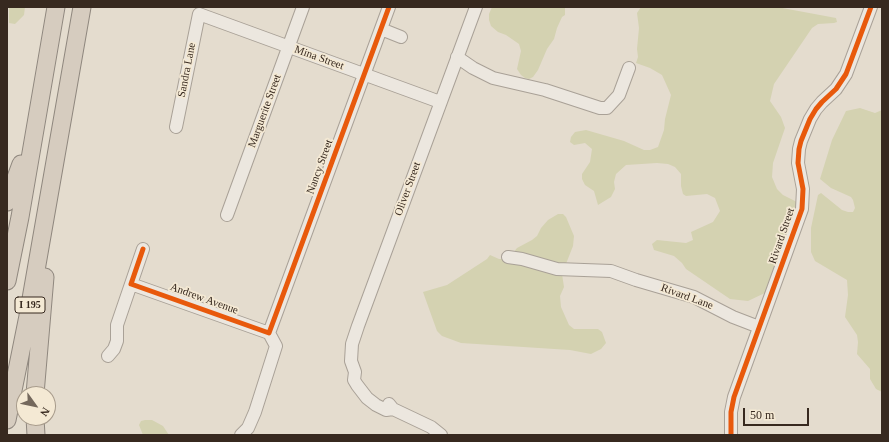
<!DOCTYPE html>
<html>
<head>
<meta charset="utf-8">
<style>
	body { margin:0 }
	#map { position:relative; width:889px; height:442px; overflow:hidden; background:#e4dcce; font-family:Georgia,serif }
	canvas { display:block }
	.frame { position:absolute; inset:0; border:8px solid #37291f; pointer-events:none }
	.north { position:absolute; left:16px; top:386px; width:40px; height:40px; box-sizing:border-box; background:#f4e9d4; border:1px solid #a89c8c; border-radius:50%; rotate:123deg; font-size:11px; font-weight:700; line-height:16px; text-align:center; color:#37291f }
	.north::after { content:''; display:block; margin:auto; width:14px; height:18px; background:#74685c; clip-path:polygon(50% 0,100% 100%,50% 72%,0 100%) }
	.scale { position:absolute; left:743px; top:408px; width:66px; height:18px; box-sizing:border-box; border:2px solid #37291f; border-top:0; padding-left:5px; font-size:12px; line-height:14px; white-space:nowrap; color:#37291f; -webkit-text-stroke:3px #f4e9d4; paint-order:stroke }
</style>
</head>
<body>
<div id="map">
<canvas width="889" height="442"></canvas>
<div class="frame"></div>
<div class="north">N</div>
<div class="scale">50 m</div>
</div>
<script>
const context = document.querySelector('canvas').getContext('2d');
context.lineJoin = 'round';
function fillPath(path, color) { context.fillStyle = color; context.fill(path, 'evenodd'); }
const shape = rows => new Path2D(rows.map(r => 'M' + r).join(''));
function stroke(path, color, width, dash) { context.strokeStyle = color; context.lineWidth = width; context.lineCap = dash ? 'butt' : 'round'; context.setLineDash(dash || []); context.stroke(path); }
function label(font, color, halo, rows, align = 'center') {
  context.font = font + ' Georgia,serif'; context.lineWidth = 3.5; context.setLineDash([]); context.textBaseline = 'middle'; context.strokeStyle = halo; context.fillStyle = color; for (const [text, x, y, turn = 0] of rows) {
    context.save(); context.translate(x, y); context.rotate((+turn || 0) * Math.PI / 180); context.textAlign = isNaN(turn) ? turn : align; if (halo) context.strokeText(text, 0, 0); context.fillText(text, 0, 0); context.restore();
  }
}
fillPath(shape([
	[9,7,25,7,24,15,15,24,9,23],
	[492,7,565,7,565,15,562,17,557,28,554,39,547,49,538,70,533,77,529,79,525,78,521,75,517,69,521,51,519,44,506,35,498,32,491,26,489,20,489,14],
	[641,7,777,7,836,18,837,22,834,23,818,24,812,28,774,84,770,101,781,117,785,128,773,163,772,177,777,189,783,195,797,202,798,205,769,291,748,301,730,299,686,269,682,263,674,256,654,250,652,244,657,240,686,243,693,240,691,232,713,222,720,211,715,198,707,194,686,196,683,194,681,186,681,174,675,167,668,164,657,163,626,165,616,174,614,182,615,189,611,197,598,205,594,191,585,185,582,179,582,174,590,162,592,149,585,143,574,145,570,142,571,137,575,132,586,130,624,141,644,150,650,150,658,147,664,130,665,119,671,95,662,75,650,68,636,63,638,57,637,49,639,28,637,13],
	[860,108,875,113,882,110,882,392,876,389,870,379,870,369,857,354,858,342,857,335,845,317,848,295,847,280,815,261,811,252,811,228,818,195,821,193,842,210,848,212,853,212,855,208,853,200,851,197,831,188,820,179,832,140,846,111],
	[558,214,563,214,566,217,574,236,573,246,562,274,564,287,560,296,561,307,569,325,574,329,598,329,602,332,606,343,601,349,591,354,570,350,461,343,442,336,437,331,423,292,447,285,487,259,490,255,499,259,508,259,517,248,532,240,537,236,541,228,548,220],
	[145,420,152,420,163,426,169,435,143,435,139,425,141,421]
]), '#d4d2b1');
const minor = shape([
	[381,29,401,37],
	[457,57,473,68,493,78,545,90,600,108,607,108,619,95,629,68],
	[176,127,199,14,440,102],
	[227,215,303,7],
	[508,257,522,259,557,269,611,271,636,280,694,297,733,317,759,327],
	[131,284,269,333],
	[269,333,389,7],
	[108,356,114,349,117,341,117,325,143,249],
	[389,404,393,409,431,427,441,435],
	[393,409,386,410,376,405,367,398,357,385,354,380,355,372,351,361,352,344,358,326,476,7],
	[241,435,248,428,255,412,276,346,269,333],
	[731,435,731,412,734,397,802,209,803,189,798,163,799,149,801,141,810,119,816,109,822,102,836,89,846,74,871,7]
]);
const highway = shape([
	[7,202,21,164],
	[7,281,20,217,56,7],
	[35,394,45,277],
	[35,418,36,435],
	[7,420,28,316,82,7]
]);
stroke(minor, '#a9a197', 14);
stroke(highway, '#8f877e', 19);
stroke(minor, '#ece7df', 12);
stroke(highway, '#d6ccbf', 17);
stroke(shape([
	[143,249,131,284,269,333,389,7],
	[731,435,731,412,734,397,802,209,803,189,798,163,799,149,801,141,810,119,816,109,822,102,836,89,846,74,871,7]
]), '#e8590c', 5);
for (const [x, y, w] of [
	[30,305,30]
]) { const box = new Path2D(); box.roundRect(x - w / 2, y - 8, w, 16, 3); context.fillStyle = '#f4e9d4'; context.fill(box); stroke(box, '#37291f', 1); }
label('bold 10px', '#37291f', null, [
	["I 195",30,305]
]);
label('11px', '#37291f', '#f4e9d4', [
	["Mina Street",319,58,20],
	["Sandra Lane",187,70,-79],
	["Marguerite Street",265,111,-70],
	["Nancy Street",320,167,-70],
	["Oliver Street",408,189,-70],
	["Rivard Street",782,236,-71],
	["Rivard Lane",687,297,20],
	["Andrew Avenue",204,299,20]
]);
</script>
</body>
</html>
